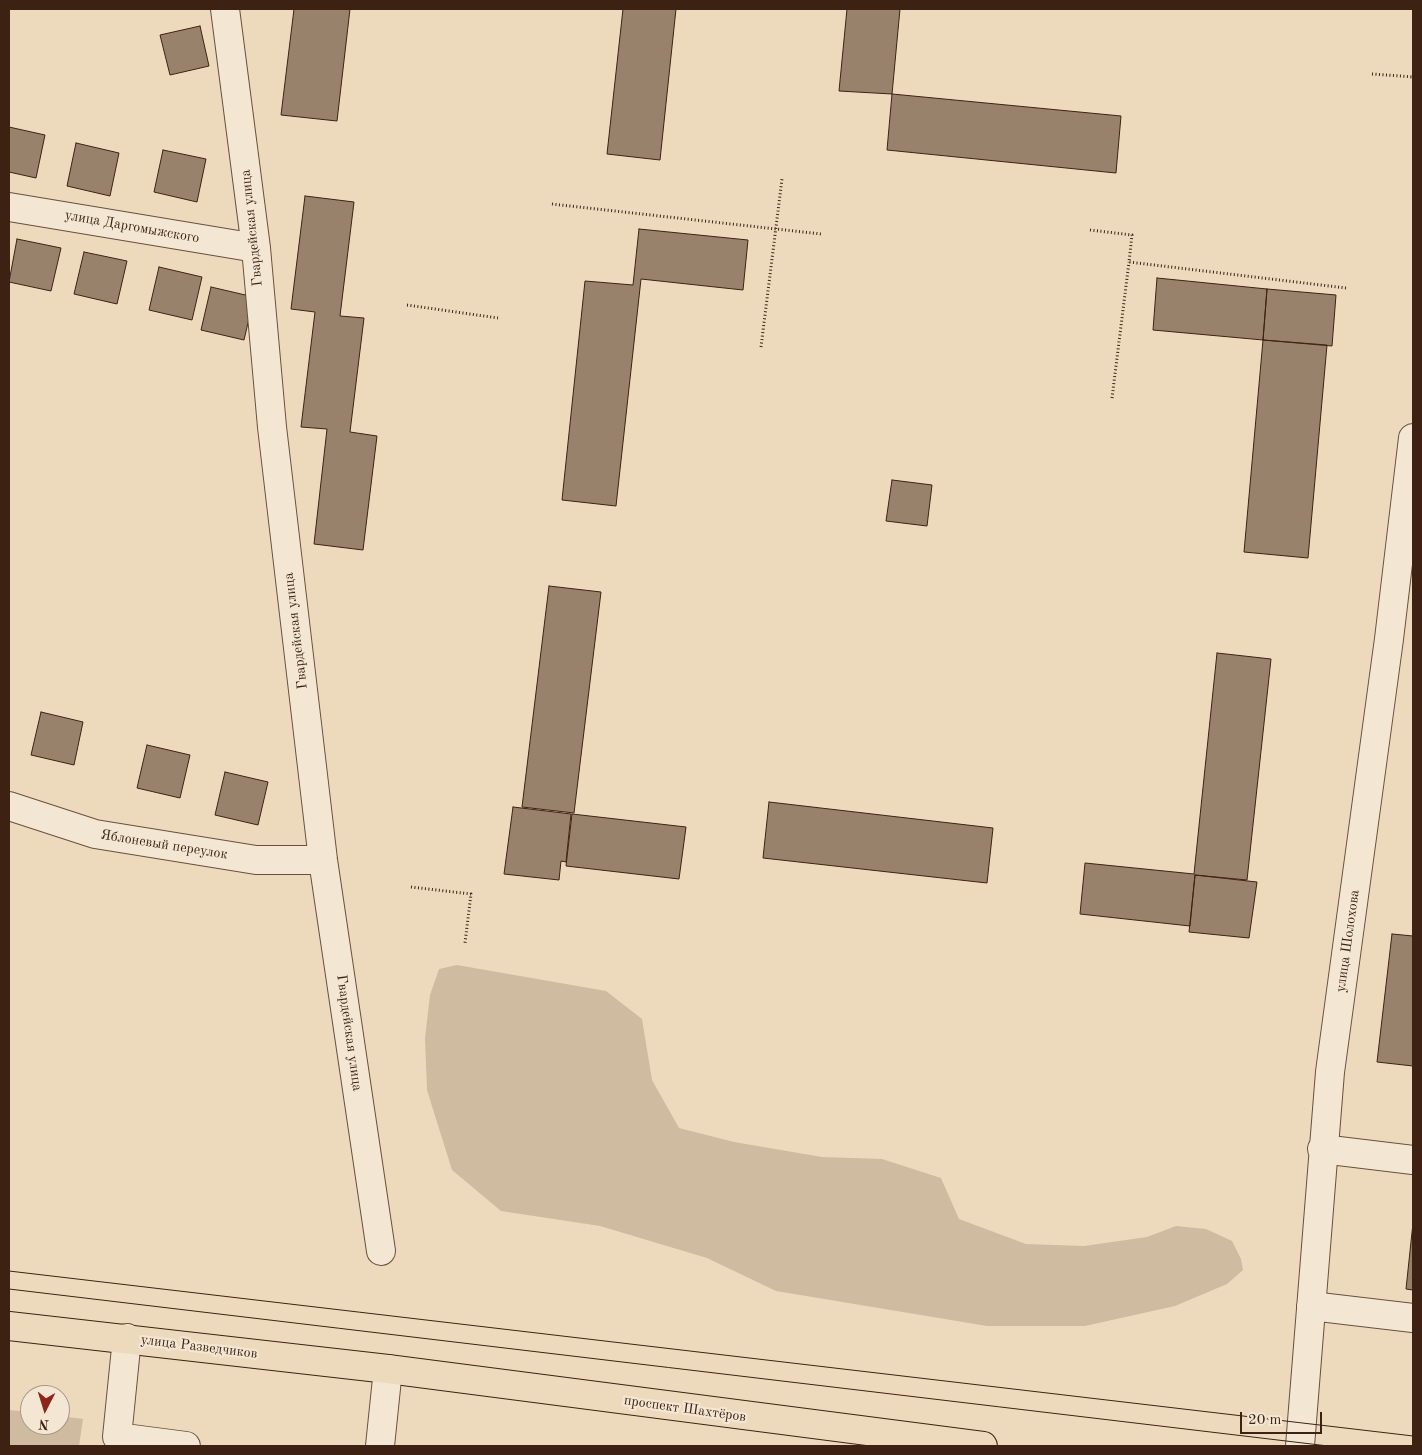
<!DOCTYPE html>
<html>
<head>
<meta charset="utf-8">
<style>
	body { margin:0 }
	#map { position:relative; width:1422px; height:1455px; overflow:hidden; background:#eddabd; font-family:"Old Standard TT",serif }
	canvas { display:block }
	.frame { position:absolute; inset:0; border:10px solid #3d2214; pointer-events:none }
	.north { position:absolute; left:20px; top:1385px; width:50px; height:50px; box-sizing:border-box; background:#f3e7d4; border:1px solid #aa9887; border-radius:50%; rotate:185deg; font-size:14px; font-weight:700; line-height:20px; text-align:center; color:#3d2214 }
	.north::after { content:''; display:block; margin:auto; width:18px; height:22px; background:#8f2418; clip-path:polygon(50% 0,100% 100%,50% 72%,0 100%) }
	.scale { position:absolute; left:1240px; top:1412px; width:82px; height:22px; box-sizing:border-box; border:2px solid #3d2214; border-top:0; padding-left:6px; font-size:15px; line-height:18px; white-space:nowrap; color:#3d2214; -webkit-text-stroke:4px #f3e7d4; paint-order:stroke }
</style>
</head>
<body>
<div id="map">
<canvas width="1422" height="1455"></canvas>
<div class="frame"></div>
<div class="north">N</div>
<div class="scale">20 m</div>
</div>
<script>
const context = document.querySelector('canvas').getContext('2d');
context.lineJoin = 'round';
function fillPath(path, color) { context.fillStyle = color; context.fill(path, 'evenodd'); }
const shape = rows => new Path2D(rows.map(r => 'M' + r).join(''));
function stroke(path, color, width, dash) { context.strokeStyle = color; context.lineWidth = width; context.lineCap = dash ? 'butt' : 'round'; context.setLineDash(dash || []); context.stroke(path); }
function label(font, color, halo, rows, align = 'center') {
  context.font = font + ' "Old Standard TT",serif'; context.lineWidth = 4.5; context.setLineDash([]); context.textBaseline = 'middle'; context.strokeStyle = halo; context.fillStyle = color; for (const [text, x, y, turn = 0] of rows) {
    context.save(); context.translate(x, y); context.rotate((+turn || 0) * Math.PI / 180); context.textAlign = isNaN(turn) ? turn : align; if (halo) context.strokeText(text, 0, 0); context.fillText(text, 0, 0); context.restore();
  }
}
fillPath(shape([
	[457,965,606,991,642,1019,652,1080,679,1128,734,1142,822,1157,882,1159,941,1178,959,1219,1026,1244,1084,1246,1147,1237,1176,1226,1206,1229,1232,1241,1241,1259,1243,1270,1227,1284,1175,1306,1085,1326,987,1326,776,1291,707,1258,600,1226,501,1211,452,1170,427,1090,425,1038,430,995,439,969],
	[9,1410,30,1412,30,1425,60,1425,60,1416,83,1419,79,1446,9,1446]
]), '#cfbba0');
const building = shape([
	[294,9,350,9,337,121,281,115,294,9],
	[623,9,676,9,660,160,607,154,623,9],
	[847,9,900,9,892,94,839,91,847,9],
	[200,26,209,66,170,75,160,35,200,26],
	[892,94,1121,116,1116,173,887,150,892,94],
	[9,127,45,135,36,178,9,172,9,127],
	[76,143,119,153,110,196,67,186,76,143],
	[163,150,206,159,197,202,154,192,163,150],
	[305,196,354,202,340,316,364,318,350,432,377,436,363,550,314,544,327,429,301,427,315,312,291,309,305,196],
	[639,229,748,240,743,290,641,279,616,506,562,500,585,281,633,285,639,229],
	[17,239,61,248,51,291,9,282,17,239],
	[84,252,127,261,117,304,74,294,84,252],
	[159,267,202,277,192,320,149,310,159,267],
	[1157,278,1267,289,1263,340,1153,330,1157,278],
	[211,287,254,297,244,340,201,330,211,287],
	[1267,289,1336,295,1332,346,1263,340,1267,289],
	[1263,340,1327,345,1308,558,1244,552,1263,340],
	[892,480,932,485,927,526,886,521,892,480],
	[549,586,601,592,574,813,522,807,549,586],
	[1217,653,1271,659,1247,880,1195,875,1190,926,1080,914,1085,863,1194,874,1217,653],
	[41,712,83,722,74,765,31,755,41,712],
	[147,745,190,755,180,798,137,788,147,745],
	[225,772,268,782,258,825,215,815,225,772],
	[769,802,993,828,987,883,763,858,769,802],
	[513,807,571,814,566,862,561,861,559,880,504,874,513,807],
	[572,814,686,827,679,879,566,866,572,814],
	[1195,875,1257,882,1249,938,1189,932,1195,875],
	[1392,934,1413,936,1413,1066,1377,1062,1392,934],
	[1413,1223,1413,1290,1406,1289,1413,1223]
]);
fillPath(building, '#99826c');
stroke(building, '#3d2214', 1);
const minor = shape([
	[225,9,256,248,272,427,323,860,381,1251],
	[9,207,256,248],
	[9,806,95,834,256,860,323,860],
	[1322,1149,1413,1160],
	[1311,1306,1413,1318],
	[127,1338,117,1437,186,1446],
	[380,1446,388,1369],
	[1300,1446,1330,1072,1389,639,1413,438]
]);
const major = shape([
	[9,1326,388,1369,983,1446]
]);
stroke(minor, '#69503e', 30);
stroke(major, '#3d2214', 30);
stroke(shape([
	[1372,74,1413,77],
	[552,204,821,234],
	[1090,230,1132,235,1129,262,1346,288],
	[407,305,498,318],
	[761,347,782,179],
	[1112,398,1129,262],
	[411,887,471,894,465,943]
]), '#3d2214', 3, [1, 2.5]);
stroke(minor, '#f3e7d4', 28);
stroke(major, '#eddabd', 28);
stroke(shape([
	[9,1271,1413,1436],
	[9,1289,1328,1446]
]), '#3d2214', 1);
label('14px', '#3d2214', '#f3e7d4', [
	["улица Даргомыжского",132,227,10],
	["Гвардейская улица",252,228,-96],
	["Гвардейская улица",296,631,-97],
	["Яблоневый переулок",164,845,9],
	["улица Шолохова",1348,941,-82],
	["Гвардейская улица",349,1033,82],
	["улица Разведчиков",199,1347,7],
	["проспект Шахтёров",685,1409,8]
]);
</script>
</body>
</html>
